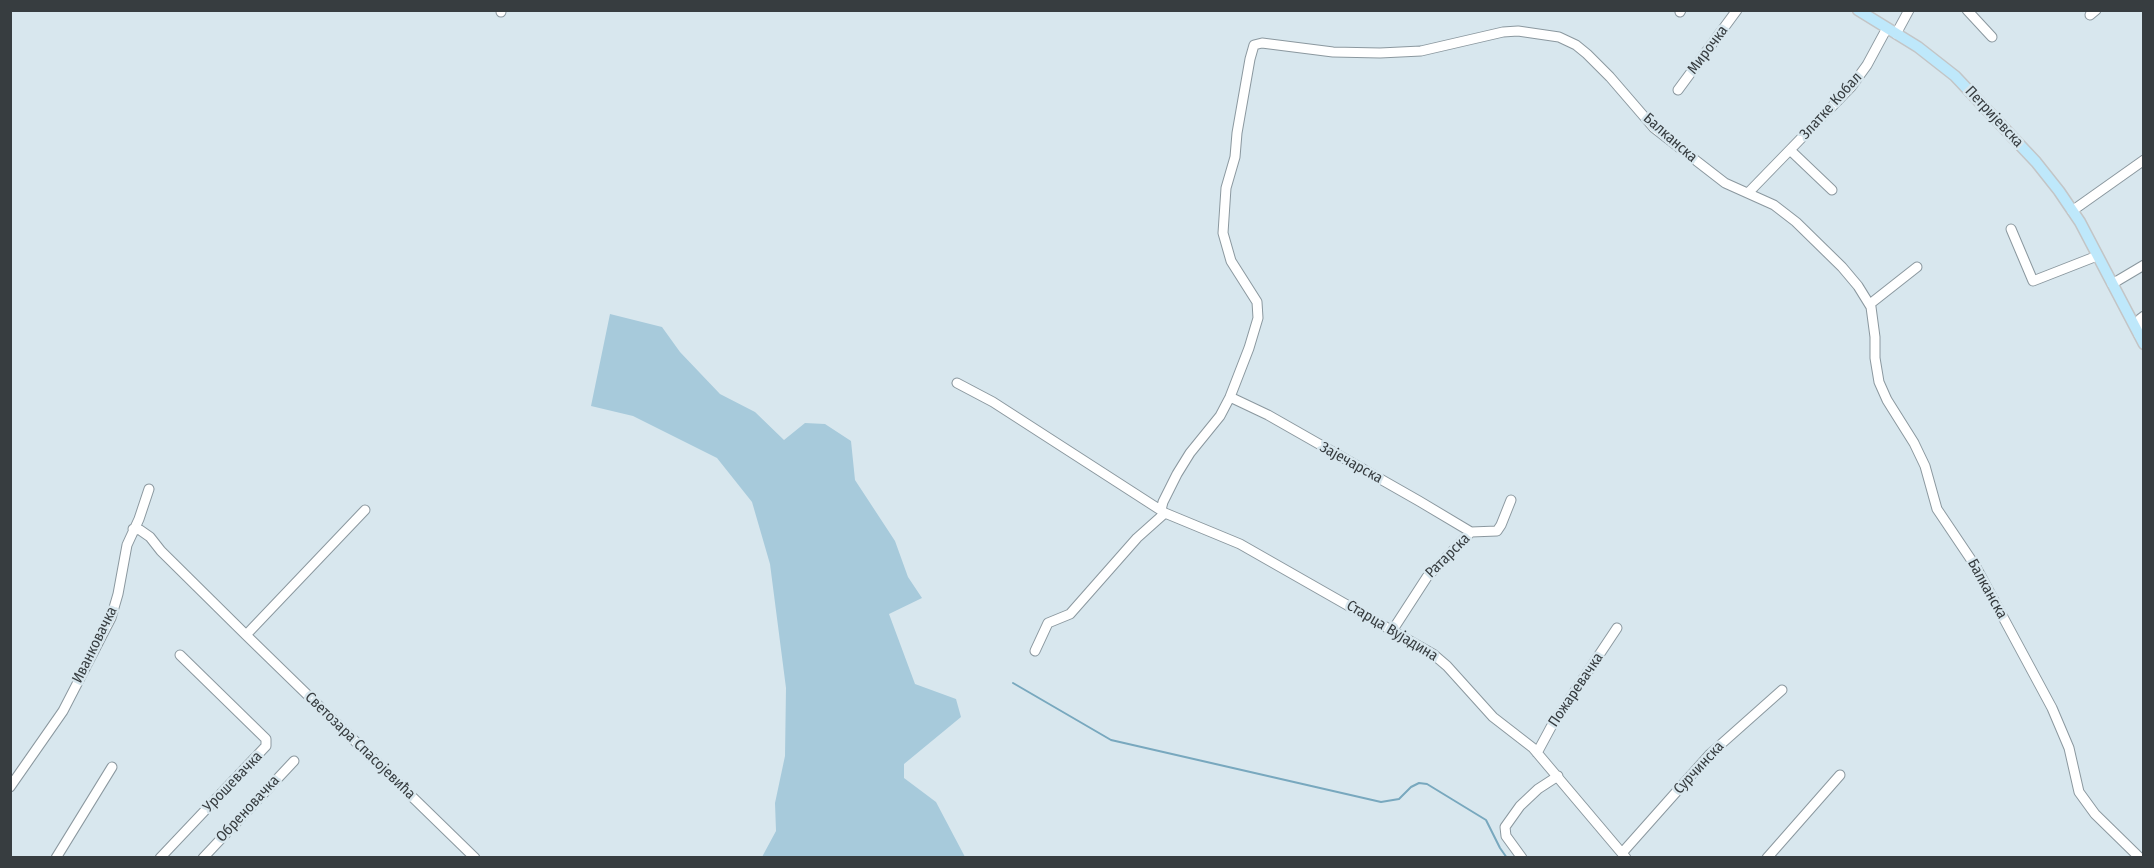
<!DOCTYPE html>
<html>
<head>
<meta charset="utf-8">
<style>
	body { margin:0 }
	#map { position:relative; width:2154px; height:868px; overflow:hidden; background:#d8e7ee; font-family:"Fira Sans Condensed",sans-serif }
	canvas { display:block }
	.frame { position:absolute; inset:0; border:12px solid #373d40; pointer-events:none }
</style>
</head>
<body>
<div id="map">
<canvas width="2154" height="868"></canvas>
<div class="frame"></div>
</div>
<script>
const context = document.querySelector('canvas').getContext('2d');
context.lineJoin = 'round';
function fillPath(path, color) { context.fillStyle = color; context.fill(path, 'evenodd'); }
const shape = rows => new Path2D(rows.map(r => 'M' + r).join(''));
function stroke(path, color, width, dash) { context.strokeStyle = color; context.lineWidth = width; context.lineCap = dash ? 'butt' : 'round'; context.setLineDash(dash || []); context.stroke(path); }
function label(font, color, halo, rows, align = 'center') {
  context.font = font + ' "Fira Sans Condensed",sans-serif'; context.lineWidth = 5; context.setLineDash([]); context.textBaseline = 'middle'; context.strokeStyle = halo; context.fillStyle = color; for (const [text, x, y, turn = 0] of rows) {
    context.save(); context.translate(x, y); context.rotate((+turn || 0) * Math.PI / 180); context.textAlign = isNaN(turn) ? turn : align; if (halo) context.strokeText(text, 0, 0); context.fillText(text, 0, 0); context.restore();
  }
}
fillPath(shape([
	[610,314,662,327,680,352,720,394,755,412,784,440,805,423,825,424,851,441,855,480,895,541,908,577,922,598,889,614,915,684,956,699,961,717,904,764,904,778,936,802,965,857,762,857,776,831,775,803,785,756,786,688,770,564,752,502,717,458,633,416,591,406]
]), '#a7cadb');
stroke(shape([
	[1013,683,1111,740,1381,802,1399,799,1411,787,1419,783,1427,784,1486,820,1500,848,1507,858]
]), '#78a8be', 2);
const minor = shape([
	[1967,10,1992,37],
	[501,12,501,10],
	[1680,12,1681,10],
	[2090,15,2096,10],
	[1896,34,1909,10],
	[1678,90,1737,10],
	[1790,150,1832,190],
	[1748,193,1851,87,1867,65,1887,28],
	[2072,211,2144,160],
	[2011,229,2033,281,2097,256],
	[2112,284,2144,265],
	[1870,304,1917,267],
	[2139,335,2140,319,2144,316],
	[957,383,993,402,1165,513,1240,544,1433,654,1447,666,1493,717,1533,748,1626,858],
	[1230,397,1268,415,1419,501,1471,532],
	[1161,510,1163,502,1177,474,1190,453,1220,416,1230,397,1249,348,1258,318,1257,302,1231,261,1223,233,1226,188,1235,157,1237,133,1250,59,1254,45,1262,43,1333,52,1380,53,1421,51,1503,32,1518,31,1559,37,1576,45,1587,54,1610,77,1654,128,1725,183,1774,205,1796,222,1842,267,1858,286,1871,307,1875,337,1875,358,1879,382,1887,400,1914,443,1925,466,1937,509,1976,567,2052,708,2069,748,2079,792,2095,814,2140,858],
	[133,529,140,530,150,537,161,551,246,635,475,858],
	[1392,631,1427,577,1471,532,1497,531,1501,525,1511,500],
	[246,635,365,510],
	[1035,651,1048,623,1070,614,1137,538,1165,513],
	[1537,753,1551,727,1617,628],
	[10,787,63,711,111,618,118,594,127,545,139,519,149,489],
	[1622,853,1710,754,1782,690],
	[56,858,112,767],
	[160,858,266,746,266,739,180,655],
	[203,858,294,761],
	[1522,858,1506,836,1505,827,1520,806,1538,789,1558,776],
	[1767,858,1840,775]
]);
const major = shape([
	[1858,10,1918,47,1955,76,2036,162,2059,191,2080,222,2144,344]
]);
stroke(minor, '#8b989f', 11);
stroke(major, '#c3c5c6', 13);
stroke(minor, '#fff', 9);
stroke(major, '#bee8fb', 10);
label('15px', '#373d40', '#d8e7ee', [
	["Мирочка",1708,50,-53],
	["Златке Кобал",1831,106,-48],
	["Петријевска",1994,117,47],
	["Балканска",1670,138,41],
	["Зајечарска",1351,463,29],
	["Ратарска",1448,556,-45],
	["Балканска",1987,589,61],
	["Старца Вујадина",1392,631,31],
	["Иванковачка",95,645,-64],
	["Пожаревачка",1576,690,-56],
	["Светозара Спасојевића",360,746,44],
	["Сурчинска",1699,768,-47],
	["Урошевачка",233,782,-46],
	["Обреновачка",248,809,-47]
]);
</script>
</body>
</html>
